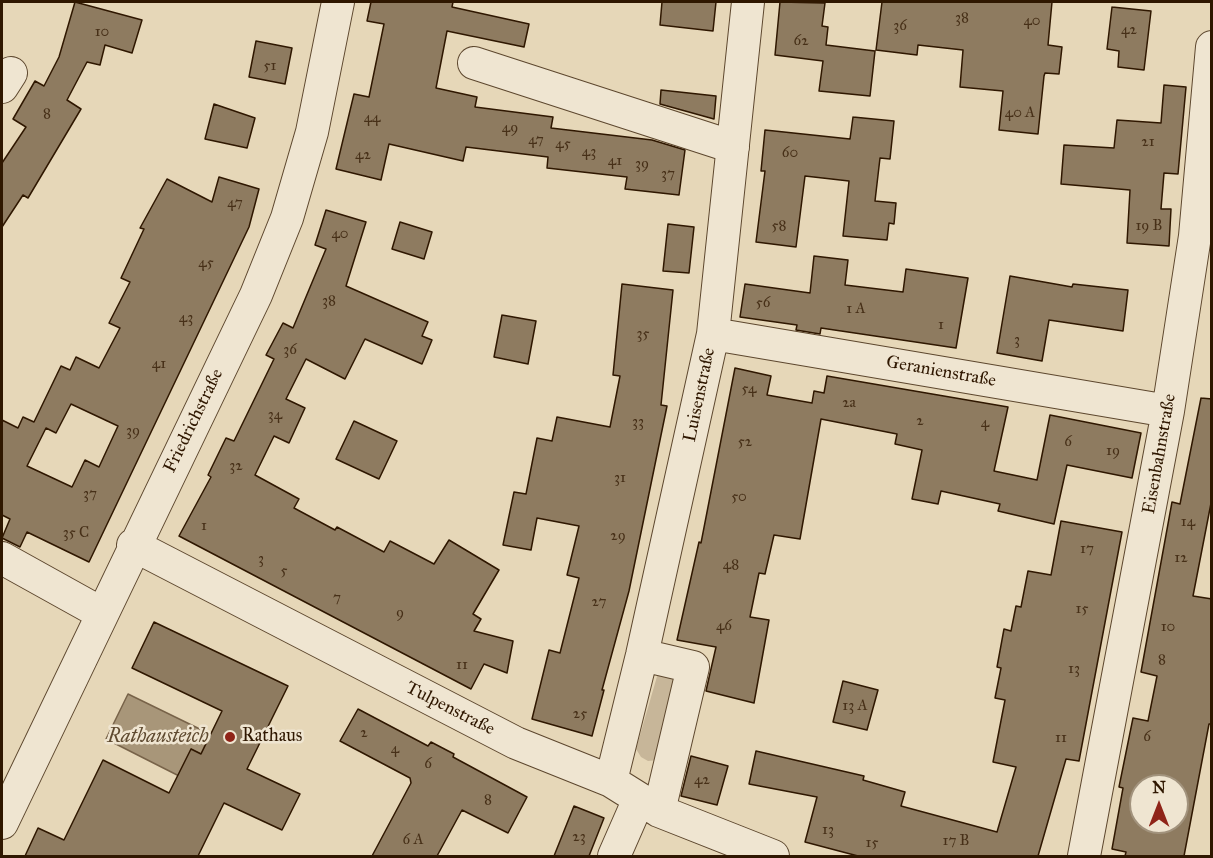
<!DOCTYPE html>
<html>
<head>
<meta charset="utf-8">
<style>
	body { margin:0 }
	#map { position:relative; width:1213px; height:858px; overflow:hidden; background:#e6d7b8; font-family:"IM FELL Great Primer",serif }
	canvas { display:block }
	.frame { position:absolute; inset:0; border:3px solid #2f1700; pointer-events:none }
	.north { position:absolute; left:1129px; top:774px; width:60px; height:60px; box-sizing:border-box; background:#efe5d1; border:2px solid #a2937d; border-radius:50%; rotate:0deg; font-size:16px; font-weight:700; line-height:24px; text-align:center; color:#2f1700 }
	.north::after { content:''; display:block; margin:auto; width:21px; height:27px; background:#8f2418; clip-path:polygon(50% 0,100% 100%,50% 72%,0 100%) }
</style>
</head>
<body>
<div id="map">
<canvas width="1213" height="858"></canvas>
<div class="frame"></div>
<div class="north">N</div>
</div>
<script>
const context = document.querySelector('canvas').getContext('2d');
context.lineJoin = 'round';
function fillPath(path, color) { context.fillStyle = color; context.fill(path, 'evenodd'); }
const shape = rows => new Path2D(rows.map(r => 'M' + r).join(''));
function stroke(path, color, width, dash) { context.strokeStyle = color; context.lineWidth = width; context.lineCap = dash ? 'butt' : 'round'; context.setLineDash(dash || []); context.stroke(path); }
function label(font, color, halo, rows, align = 'center') {
  context.font = font + ' "IM FELL Great Primer",serif'; context.lineWidth = 5; context.setLineDash([]); context.textBaseline = 'middle'; context.strokeStyle = halo; context.fillStyle = color; for (const [text, x, y, turn = 0] of rows) {
    context.save(); context.translate(x, y); context.rotate((+turn || 0) * Math.PI / 180); context.textAlign = isNaN(turn) ? turn : align; if (halo) context.strokeText(text, 0, 0); context.fillText(text, 0, 0); context.restore();
  }
}
fillPath(shape([
	[680,672,658,760,648,761,641,757,636,749,658,673]
]), '#c7b699');
const water = shape([
	[128,694,210,734,201,754,191,749,187,780,106,739,128,694]
]);
fillPath(water, '#a89679');
stroke(water, '#786349', 1.5);
const building = shape([
	[75,2,142,20,132,53,105,45,100,65,87,62,67,100,81,109,28,198,23,195,2,227,2,163,26,127,13,119,35,81,44,86,59,57,75,2],
	[371,2,453,2,452,7,529,24,524,47,447,31,436,88,477,97,475,107,553,117,551,128,652,140,685,150,679,195,625,189,627,177,547,168,548,157,466,147,463,161,389,144,381,180,336,169,354,94,369,97,384,24,367,21,371,2],
	[662,2,716,2,713,31,660,25,662,2],
	[780,2,825,3,822,26,828,27,826,45,875,51,870,96,819,91,823,61,775,55,780,2],
	[882,2,1052,2,1048,45,1062,47,1059,74,1045,73,1044,76,1038,134,999,130,1003,91,960,87,963,50,918,45,917,55,876,50,882,2],
	[1112,7,1151,11,1144,70,1118,67,1119,51,1107,49,1112,7],
	[256,41,292,48,285,84,249,77,256,41],
	[1164,85,1186,87,1178,174,1164,173,1161,209,1171,209,1169,246,1127,243,1130,190,1061,184,1064,145,1114,148,1117,120,1161,123,1164,85],
	[661,90,716,96,714,119,660,104,661,90],
	[214,104,255,118,247,148,205,139,214,104],
	[853,117,894,121,890,159,880,158,875,201,896,203,894,224,889,223,887,240,843,236,849,181,805,176,796,247,756,242,765,171,761,171,765,130,850,139,853,117],
	[219,177,259,189,249,227,89,562,27,532,20,547,2,538,10,519,2,515,2,420,18,428,23,417,34,422,61,366,70,370,76,357,99,368,120,328,109,323,130,282,121,278,144,229,140,228,167,179,212,202,219,177],
	[71,404,118,426,99,467,85,460,72,487,27,466,46,428,56,433,71,404],
	[326,210,366,222,346,286,428,322,422,336,432,340,422,364,365,339,345,379,306,359,286,399,305,408,289,443,274,436,255,475,299,499,294,508,335,530,337,527,384,552,390,541,434,564,449,540,499,570,473,614,481,619,474,631,513,641,507,673,484,664,471,689,179,536,211,477,208,475,226,438,234,441,274,359,266,355,283,323,293,328,326,249,315,245,326,210],
	[400,222,432,232,424,259,392,249,400,222],
	[668,224,694,227,689,273,663,271,668,224],
	[814,256,848,260,845,285,903,292,906,269,968,278,956,348,821,328,820,334,796,330,797,325,740,317,745,284,810,293,814,256],
	[1010,276,1072,287,1073,284,1128,290,1123,331,1049,320,1042,361,997,353,1010,276],
	[622,284,673,290,661,405,667,406,629,591,602,690,604,690,592,736,532,719,549,650,560,653,579,578,567,575,579,526,537,518,531,550,503,545,514,492,526,494,537,438,552,441,557,417,610,427,620,376,613,375,622,284],
	[502,315,536,321,528,364,494,357,502,315],
	[735,368,771,376,767,395,812,403,814,391,824,393,827,376,1008,407,994,471,1037,480,1050,415,1141,433,1132,478,1067,465,1054,524,998,511,1000,504,941,491,938,504,912,499,922,450,895,444,897,434,821,419,800,539,774,535,765,574,759,573,750,617,769,620,754,703,706,691,716,647,677,640,699,542,701,543,735,368],
	[1201,398,1212,399,1212,498,1193,596,1212,599,1212,724,1209,724,1184,856,1125,856,1126,852,1112,849,1123,788,1119,787,1133,718,1148,721,1157,676,1141,672,1172,502,1180,504,1201,398],
	[1141,786,1177,786,1177,822,1141,822,1141,786],
	[354,421,397,441,379,479,336,459,354,421],
	[1061,521,1122,532,1079,761,1066,759,1038,856,858,856,805,842,817,797,749,784,756,751,864,776,863,780,905,792,901,806,997,832,1016,767,993,762,1005,700,995,698,1001,668,997,667,1004,629,1011,631,1016,606,1021,607,1028,571,1051,575,1061,521],
	[154,622,288,686,247,769,300,794,282,830,224,803,198,856,25,856,38,828,64,840,103,760,169,793,191,749,201,754,222,711,132,668,154,622],
	[843,681,878,690,867,730,833,722,843,681],
	[358,709,428,746,431,742,454,754,453,757,527,797,508,833,462,810,437,856,372,856,411,783,410,778,340,741,358,709],
	[691,756,728,766,717,805,681,796,691,756],
	[574,806,604,818,589,856,554,856,574,806]
]);
fillPath(building, '#8e7b60');
stroke(building, '#2f1700', 1.5);
const minor = shape([
	[474,63,733,147],
	[2,87,11,73],
	[713,334,1168,411],
	[133,545,516,743,611,781,659,811,773,856],
	[2,558,101,613],
	[642,655,693,667,659,811],
	[611,781,642,655,713,334,748,2],
	[2,823,256,295,287,218,312,132,338,2],
	[614,856,639,799],
	[1084,856,1168,411,1195,236,1212,47]
]);
stroke(minor, '#5d472e', 34);
stroke(minor, '#efe5d1', 32);
for (const [x, y, r, color] of [
	[230,737,6,"#8f2418"]
]) { const dot = new Path2D(); dot.arc(x, y, r, 0, 2 * Math.PI); context.fillStyle = color; context.fill(dot); stroke(dot, '#efe5d1', 2); }
label('15px', '#473018', null, [
	["38",962,18],
	["40",1032,21],
	["36",900,26],
	["42",1129,30],
	["10",102,32],
	["62",801,41],
	["51",270,66],
	["40 A",1020,113],
	["8",47,114],
	["44",372,118],
	["49",510,128],
	["47",536,140],
	["21",1148,142],
	["45",563,144],
	["43",589,152],
	["60",790,153],
	["42",363,155],
	["41",615,161],
	["39",642,164],
	["37",668,174],
	["47",235,203],
	["58",779,226],
	["19 B",1149,226],
	["40",340,234],
	["45",206,263],
	["38",329,301],
	["56",763,303],
	["1 A",856,309],
	["43",186,318],
	["1",941,325],
	["35",643,334],
	["3",1017,340],
	["36",290,350],
	["41",159,364],
	["54",749,389],
	["2a",849,403],
	["34",275,415],
	["2",920,421],
	["33",638,422],
	["4",985,423],
	["39",133,431],
	["52",745,442],
	["6",1068,442],
	["19",1113,451],
	["32",236,466],
	["31",620,478],
	["37",90,494],
	["50",739,497],
	["14",1188,522],
	["1",204,526],
	["35 C",76,533],
	["29",618,536],
	["17",1087,549],
	["12",1181,558],
	["3",261,559],
	["48",731,565],
	["5",284,571],
	["7",337,598],
	["27",599,602],
	["15",1082,609],
	["9",400,613],
	["46",724,626],
	["10",1168,627],
	["8",1162,660],
	["11",462,665],
	["13",1074,669],
	["13 A",855,706],
	["25",580,714],
	["2",364,733],
	["6",1147,737],
	["11",1061,738],
	["4",395,749],
	["6",428,764],
	["42",702,780],
	["8",488,800],
	["13",828,830],
	["23",579,837],
	["6 A",413,840],
	["17 B",956,841],
	["15",872,843]
]);
label('18px', '#2f1700', '#efe5d1', [
	["Geranienstraße",941,372,10],
	["Luisenstraße",700,395,-78],
	["Friedrichstraße",194,421,-64],
	["Eisenbahnstraße",1160,454,-80],
	["Tulpenstraße",450,709,27]
]);
label('18px', '#2f1700', '#efe5d1', [
	["Rathaus",242,737]
], 'left');
label('italic 20px', '#5f4a30', '#efe5d1', [
	["Rathausteich",158,737]
]);
</script>
</body>
</html>
